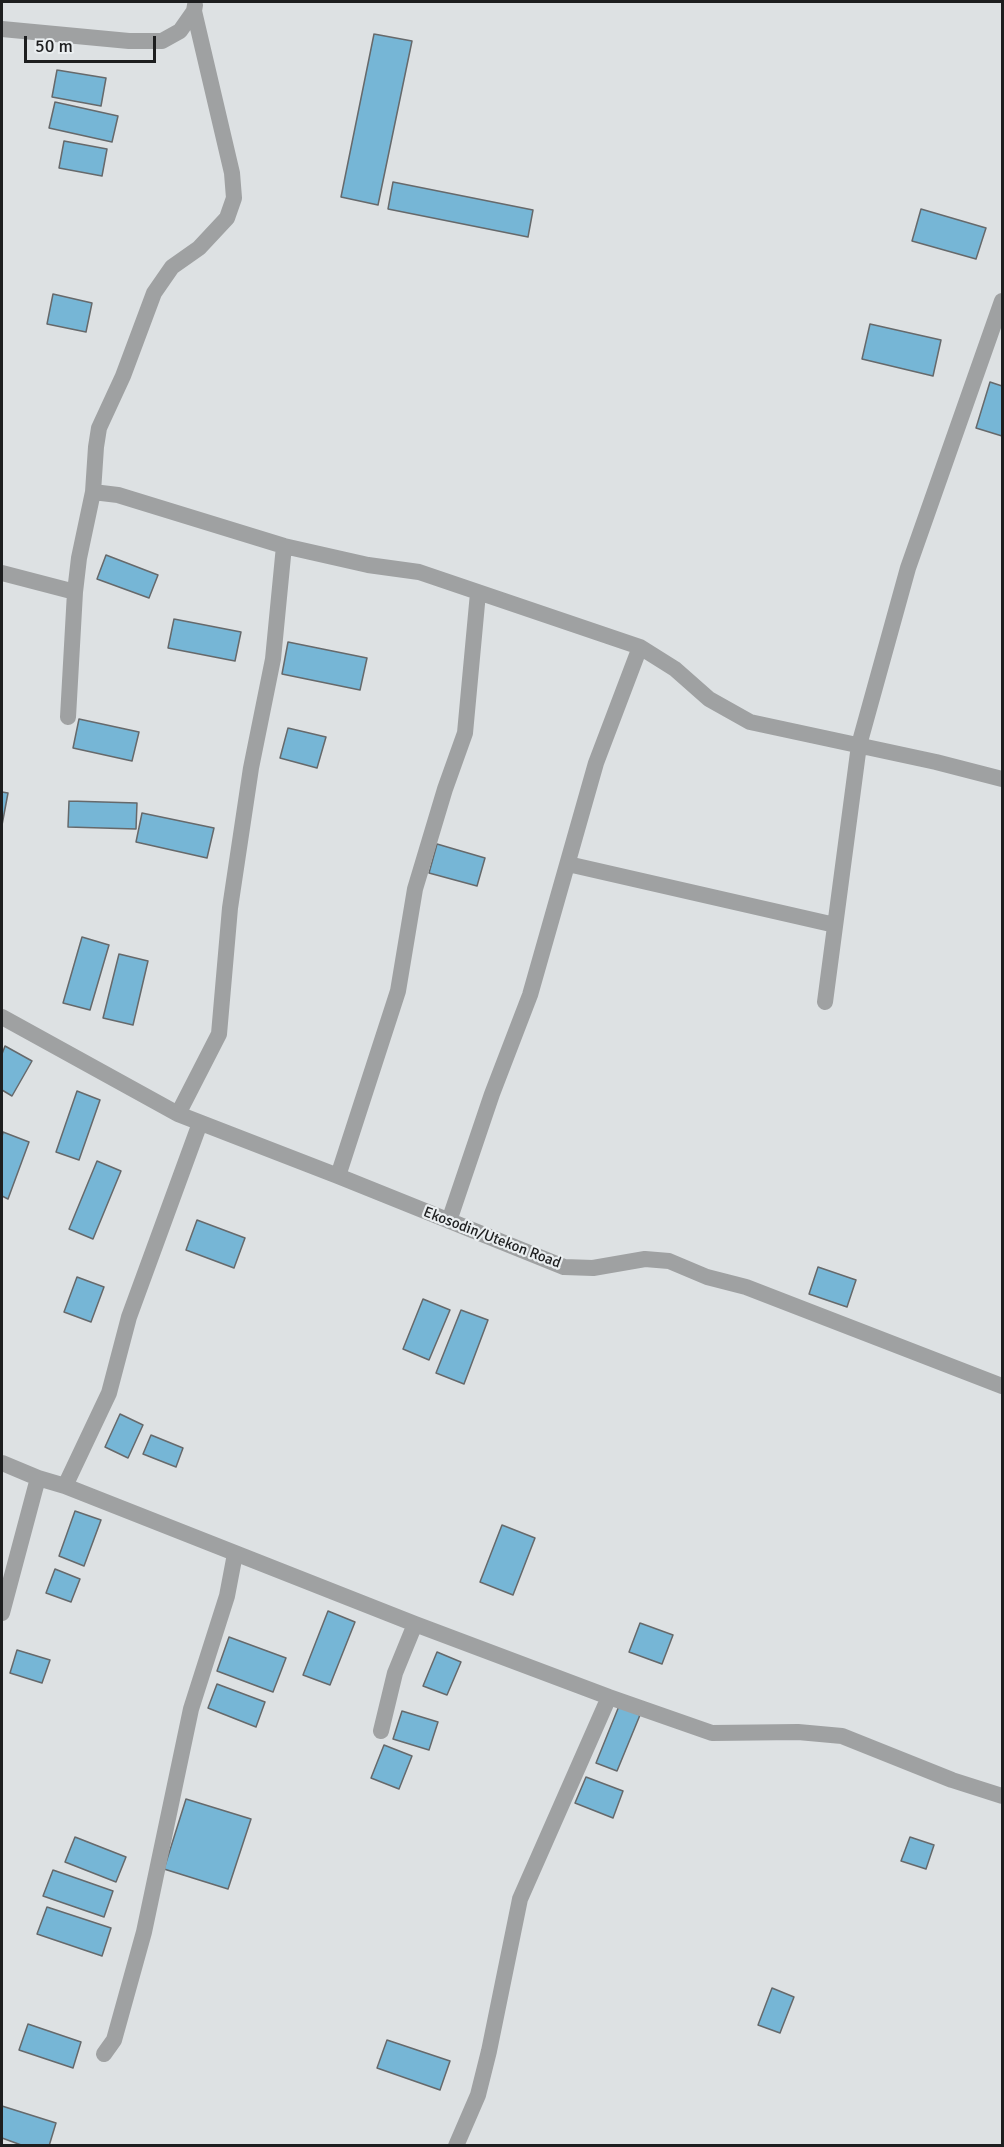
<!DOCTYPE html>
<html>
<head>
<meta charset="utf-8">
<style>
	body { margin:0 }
	#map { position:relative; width:1004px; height:2147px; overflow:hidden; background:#dde1e3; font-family:Signika,sans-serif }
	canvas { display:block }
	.frame { position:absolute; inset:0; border:3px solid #1d1e1f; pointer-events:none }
	.scale { position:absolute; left:24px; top:36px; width:132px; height:27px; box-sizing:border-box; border:3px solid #1d1e1f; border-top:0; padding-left:8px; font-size:18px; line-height:21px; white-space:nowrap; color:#1d1e1f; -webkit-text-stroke:4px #eaeef0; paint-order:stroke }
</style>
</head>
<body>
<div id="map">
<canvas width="1004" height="2147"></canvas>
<div class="frame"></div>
<div class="scale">50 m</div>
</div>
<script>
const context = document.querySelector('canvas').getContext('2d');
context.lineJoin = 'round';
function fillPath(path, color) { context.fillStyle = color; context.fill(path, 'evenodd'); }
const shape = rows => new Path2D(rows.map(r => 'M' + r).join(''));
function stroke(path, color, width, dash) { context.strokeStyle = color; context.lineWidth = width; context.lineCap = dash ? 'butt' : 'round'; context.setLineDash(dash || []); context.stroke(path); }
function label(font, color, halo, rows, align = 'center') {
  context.font = font + ' Signika,sans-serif'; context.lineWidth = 4.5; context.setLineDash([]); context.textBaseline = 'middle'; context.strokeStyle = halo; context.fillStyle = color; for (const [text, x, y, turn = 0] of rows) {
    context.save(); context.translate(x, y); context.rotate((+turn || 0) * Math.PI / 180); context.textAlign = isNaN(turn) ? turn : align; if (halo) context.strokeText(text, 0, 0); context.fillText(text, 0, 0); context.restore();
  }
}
const building = shape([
	[374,34,412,41,378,205,341,197,374,34],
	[57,70,106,78,101,106,52,97,57,70],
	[55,102,118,116,112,142,49,128,55,102],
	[64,141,107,149,102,176,59,168,64,141],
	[393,182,533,210,528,237,388,209,393,182],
	[921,209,986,228,976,259,912,241,921,209],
	[53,294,92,303,86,332,47,324,53,294],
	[870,324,941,340,933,376,862,359,870,324],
	[990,382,1002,386,1002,436,976,428,990,382],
	[106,555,158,575,149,598,97,579,106,555],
	[174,619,241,632,235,661,168,648,174,619],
	[288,642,367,658,360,690,282,674,288,642],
	[79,719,139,732,132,761,73,748,79,719],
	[288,728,326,737,317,768,280,758,288,728],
	[2,792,8,793,2,825,2,792],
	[69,801,137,803,136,829,68,827,69,801],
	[142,813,214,828,207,858,136,842,142,813],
	[437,844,485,858,477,886,429,873,437,844],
	[82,937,109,945,90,1010,63,1003,82,937],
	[119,954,148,961,133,1025,103,1018,119,954],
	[5,1046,32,1061,12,1096,2,1090,2,1054,5,1046],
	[77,1091,100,1100,79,1160,56,1152,77,1091],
	[3,1132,29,1142,8,1199,2,1196,2,1137,3,1132],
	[97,1161,121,1171,93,1239,69,1229,97,1161],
	[197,1220,245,1238,234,1268,186,1250,197,1220],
	[818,1267,856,1280,847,1307,809,1294,818,1267],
	[77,1277,104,1287,91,1322,64,1312,77,1277],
	[423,1299,450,1310,429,1360,403,1349,423,1299],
	[461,1310,488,1320,464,1384,436,1373,461,1310],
	[120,1414,143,1425,128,1458,105,1447,120,1414],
	[151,1435,183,1448,176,1467,143,1454,151,1435],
	[75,1511,101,1520,84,1566,59,1556,75,1511],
	[502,1525,535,1538,513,1595,480,1582,502,1525],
	[55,1569,80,1579,71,1602,46,1593,55,1569],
	[328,1611,355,1622,330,1685,303,1675,328,1611],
	[640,1623,673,1635,662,1664,629,1652,640,1623],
	[229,1637,286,1658,273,1692,217,1671,229,1637],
	[17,1650,50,1660,42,1683,10,1673,17,1650],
	[437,1652,461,1662,447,1695,423,1686,437,1652],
	[217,1684,265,1702,256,1727,208,1708,217,1684],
	[619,1706,640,1715,617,1771,596,1763,619,1706],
	[402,1711,438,1722,429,1750,393,1739,402,1711],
	[384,1745,412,1756,399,1789,371,1778,384,1745],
	[586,1777,623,1791,613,1818,575,1803,586,1777],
	[186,1799,251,1819,228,1889,164,1869,186,1799],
	[75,1837,126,1857,116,1882,65,1862,75,1837],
	[910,1837,934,1845,926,1869,901,1861,910,1837],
	[53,1870,113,1891,104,1917,43,1896,53,1870],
	[47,1907,111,1928,102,1956,37,1934,47,1907],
	[772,1988,794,1997,780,2033,758,2025,772,1988],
	[28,2024,81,2042,73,2068,19,2050,28,2024],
	[387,2040,450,2061,440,2090,377,2068,387,2040],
	[2,2106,56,2123,49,2146,24,2146,2,2138,2,2106]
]);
fillPath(building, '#76b6d6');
stroke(building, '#66696b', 1.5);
stroke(shape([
	[2,29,129,41,162,41,180,31,194,11,195,5],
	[93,492,118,495,284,546,368,565,419,572,640,647,675,669,709,699,750,722,936,762,1002,779],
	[2,573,75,592],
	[68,717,75,592,79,558,93,492,96,447,99,428,123,376,154,293,172,267,199,248,227,218,234,198,232,173,194,11],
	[568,864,835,925],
	[825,1002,859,745,908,568,1002,301],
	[2,1017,178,1114,338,1176,564,1267,593,1268,645,1259,669,1261,707,1277,746,1287,1002,1386],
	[178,1114,219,1034,230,908,251,768,273,659,284,546],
	[338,1176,398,991,415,889,445,789,465,733,478,593],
	[449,1221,492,1094,530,995,596,763,640,647],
	[2,1463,38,1478,65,1486,415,1624,609,1697,712,1733,798,1732,842,1736,952,1780,1002,1796],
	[65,1486,109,1393,129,1317,200,1123],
	[2,1613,38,1478],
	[381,1731,395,1673,415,1624],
	[104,2054,114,2040,144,1932,191,1709,227,1596,235,1554],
	[456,2146,478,2095,489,2051,520,1899,609,1697]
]), '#9fa1a2', 16);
label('15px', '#1d1e1f', '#eaeef0', [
	["Ekosodin/Utekon Road",492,1238,21]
]);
</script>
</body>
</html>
